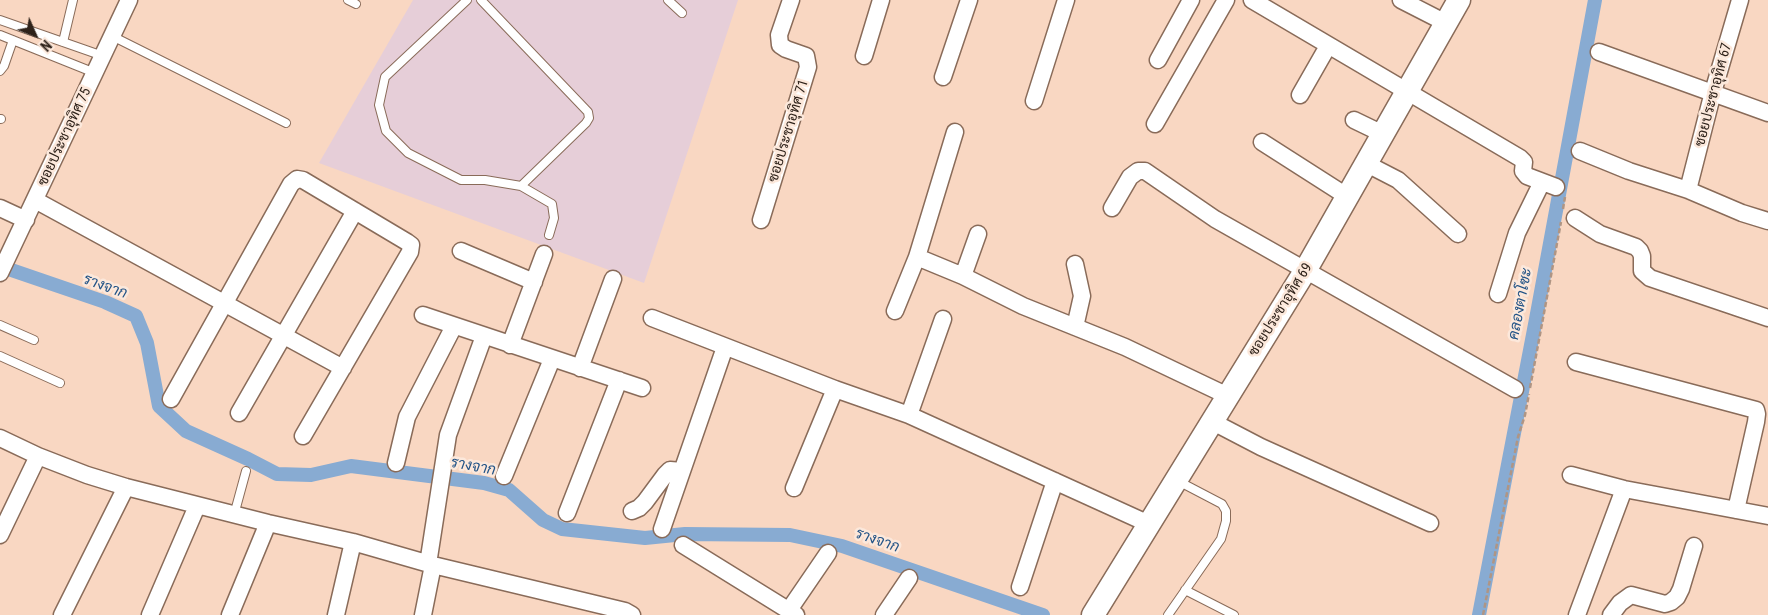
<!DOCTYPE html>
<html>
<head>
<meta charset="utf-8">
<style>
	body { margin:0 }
	#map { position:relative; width:1768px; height:615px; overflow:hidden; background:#f9d7c2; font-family:"Roboto Condensed",sans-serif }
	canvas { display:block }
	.north { position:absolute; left:10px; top:10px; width:50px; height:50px; -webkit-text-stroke:4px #fce8db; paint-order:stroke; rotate:134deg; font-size:14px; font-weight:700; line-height:20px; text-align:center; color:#2e221a }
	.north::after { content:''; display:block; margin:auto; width:18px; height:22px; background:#2e221a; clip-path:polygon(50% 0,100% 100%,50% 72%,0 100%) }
</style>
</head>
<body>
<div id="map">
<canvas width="1768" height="615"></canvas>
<div class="north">N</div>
</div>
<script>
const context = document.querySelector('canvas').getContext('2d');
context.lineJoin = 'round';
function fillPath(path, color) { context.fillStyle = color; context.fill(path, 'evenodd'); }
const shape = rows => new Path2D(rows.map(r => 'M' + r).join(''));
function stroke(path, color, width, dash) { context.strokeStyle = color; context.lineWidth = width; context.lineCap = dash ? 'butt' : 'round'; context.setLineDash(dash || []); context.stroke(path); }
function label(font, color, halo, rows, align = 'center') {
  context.font = font + ' "Roboto Condensed",Sarabun,sans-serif'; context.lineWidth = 5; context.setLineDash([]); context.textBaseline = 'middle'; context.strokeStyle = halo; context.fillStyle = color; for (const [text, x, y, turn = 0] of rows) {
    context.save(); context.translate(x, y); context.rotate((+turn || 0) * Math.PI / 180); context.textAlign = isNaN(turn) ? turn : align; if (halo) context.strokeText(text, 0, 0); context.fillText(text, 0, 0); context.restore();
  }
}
fillPath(shape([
	[413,0,738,0,644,283,319,163]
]), '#e6ced8');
stroke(shape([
	[0,266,105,302,136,316,147,343,159,406,186,431,248,459,277,474,311,475,351,466,484,483,509,490,543,520,562,529,645,538,685,534,790,535,842,546,1043,615],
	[1479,615,1536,319,1595,0]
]), '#88abd2', 14);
const lane = shape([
	[348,0,356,4],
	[467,0,385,77,379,105,386,131,408,153,461,180,485,180,521,186,552,204,554,218,549,235],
	[481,0,588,112,589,118,586,123,521,186],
	[668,0,682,13],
	[0,20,103,56],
	[0,35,95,73],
	[112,36,286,123],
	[63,42,73,0],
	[0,71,4,66,13,40],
	[0,119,1,119],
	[0,325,34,340],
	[0,356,60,383],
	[234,515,246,471],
	[1185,590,1234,615],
	[1168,615,1221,539,1226,521,1226,511,1222,504,1178,481]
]);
const street = shape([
	[1252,0,1520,158,1524,162,1523,171,1527,176,1556,187],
	[1401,0,1446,23],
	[1599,52,1768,113],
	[864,56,881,0],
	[1158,60,1191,0],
	[943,77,969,0],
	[1300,95,1328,46],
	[1034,101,1066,0],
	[1354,120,1383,134],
	[1155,124,1226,0],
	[1262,142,1348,197],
	[1580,151,1629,171,1688,190,1742,213,1768,221],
	[1367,164,1398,180,1458,234],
	[1688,190,1713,92,1740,0],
	[35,200,343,368],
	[0,208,26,220],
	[1112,208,1130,177,1138,171,1145,171,1215,219,1515,389],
	[1575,218,1600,234,1636,247,1640,251,1642,256,1642,271,1650,278,1768,318],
	[761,220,808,67,806,56,786,49,780,45,779,35,791,0],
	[461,251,534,282],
	[917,257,963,276,1023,306,1125,347,1228,396],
	[1075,264,1082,296,1075,327],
	[0,273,129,0],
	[963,276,978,234],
	[1498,294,1517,233,1542,182],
	[895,311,917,257,955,132],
	[423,315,642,388],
	[652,318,835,389,909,415,1149,524],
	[510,345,544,254],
	[1576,362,1756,410,1757,414,1756,422,1736,510],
	[580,368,613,279],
	[171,399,291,184,297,179,303,180,407,242,411,245,410,252,303,436],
	[239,413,355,211],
	[909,415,943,319],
	[1213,422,1261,447,1430,523],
	[0,438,38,456,87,475,126,487,268,523,353,542,433,565,625,611,632,615],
	[396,463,407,417,454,326],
	[1571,475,1624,489,1768,516],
	[504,476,552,359],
	[794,488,835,389],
	[632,511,639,508,645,502,665,475,670,470,682,471],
	[567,513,619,380],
	[662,529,725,347],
	[0,535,38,456],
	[683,545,796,615],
	[428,564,448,435,484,336],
	[1020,587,1055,481],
	[789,610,828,553],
	[62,615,126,487],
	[150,615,197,506],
	[230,615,268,523],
	[336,615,353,542],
	[423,615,433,565],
	[884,615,909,578],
	[1577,615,1624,489],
	[1611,615,1620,603,1631,595,1665,604,1671,602,1677,597,1681,589,1694,546]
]);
const secondary = shape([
	[1093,615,1305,271,1459,0]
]);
stroke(lane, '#896b59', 10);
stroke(street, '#896b59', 19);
stroke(secondary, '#896b59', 25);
stroke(shape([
	[1563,209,1565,197],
	[1530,388,1561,222],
	[1483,615,1518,437,1525,415,1529,394]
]), '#af9584', 2.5, [5, 2.5]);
stroke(lane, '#fff', 8);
stroke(street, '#fff', 16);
stroke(secondary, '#fff', 22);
label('14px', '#2e221a', '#fce8db', [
	["ซอยประชาอุทิศ 67",1714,95,-75],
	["ซอยประชาอุทิศ 71",789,131,-73],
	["ซอยประชาอุทิศ 75",65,137,-65],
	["ซอยประชาอุทิศ 69",1281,310,-58]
]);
label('italic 15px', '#225386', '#fce8db', [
	["รางจาก",105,287,20],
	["คลองตาโซะ",1521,304,-79],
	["รางจาก",473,467,10],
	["รางจาก",877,541,19]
]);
</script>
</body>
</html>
